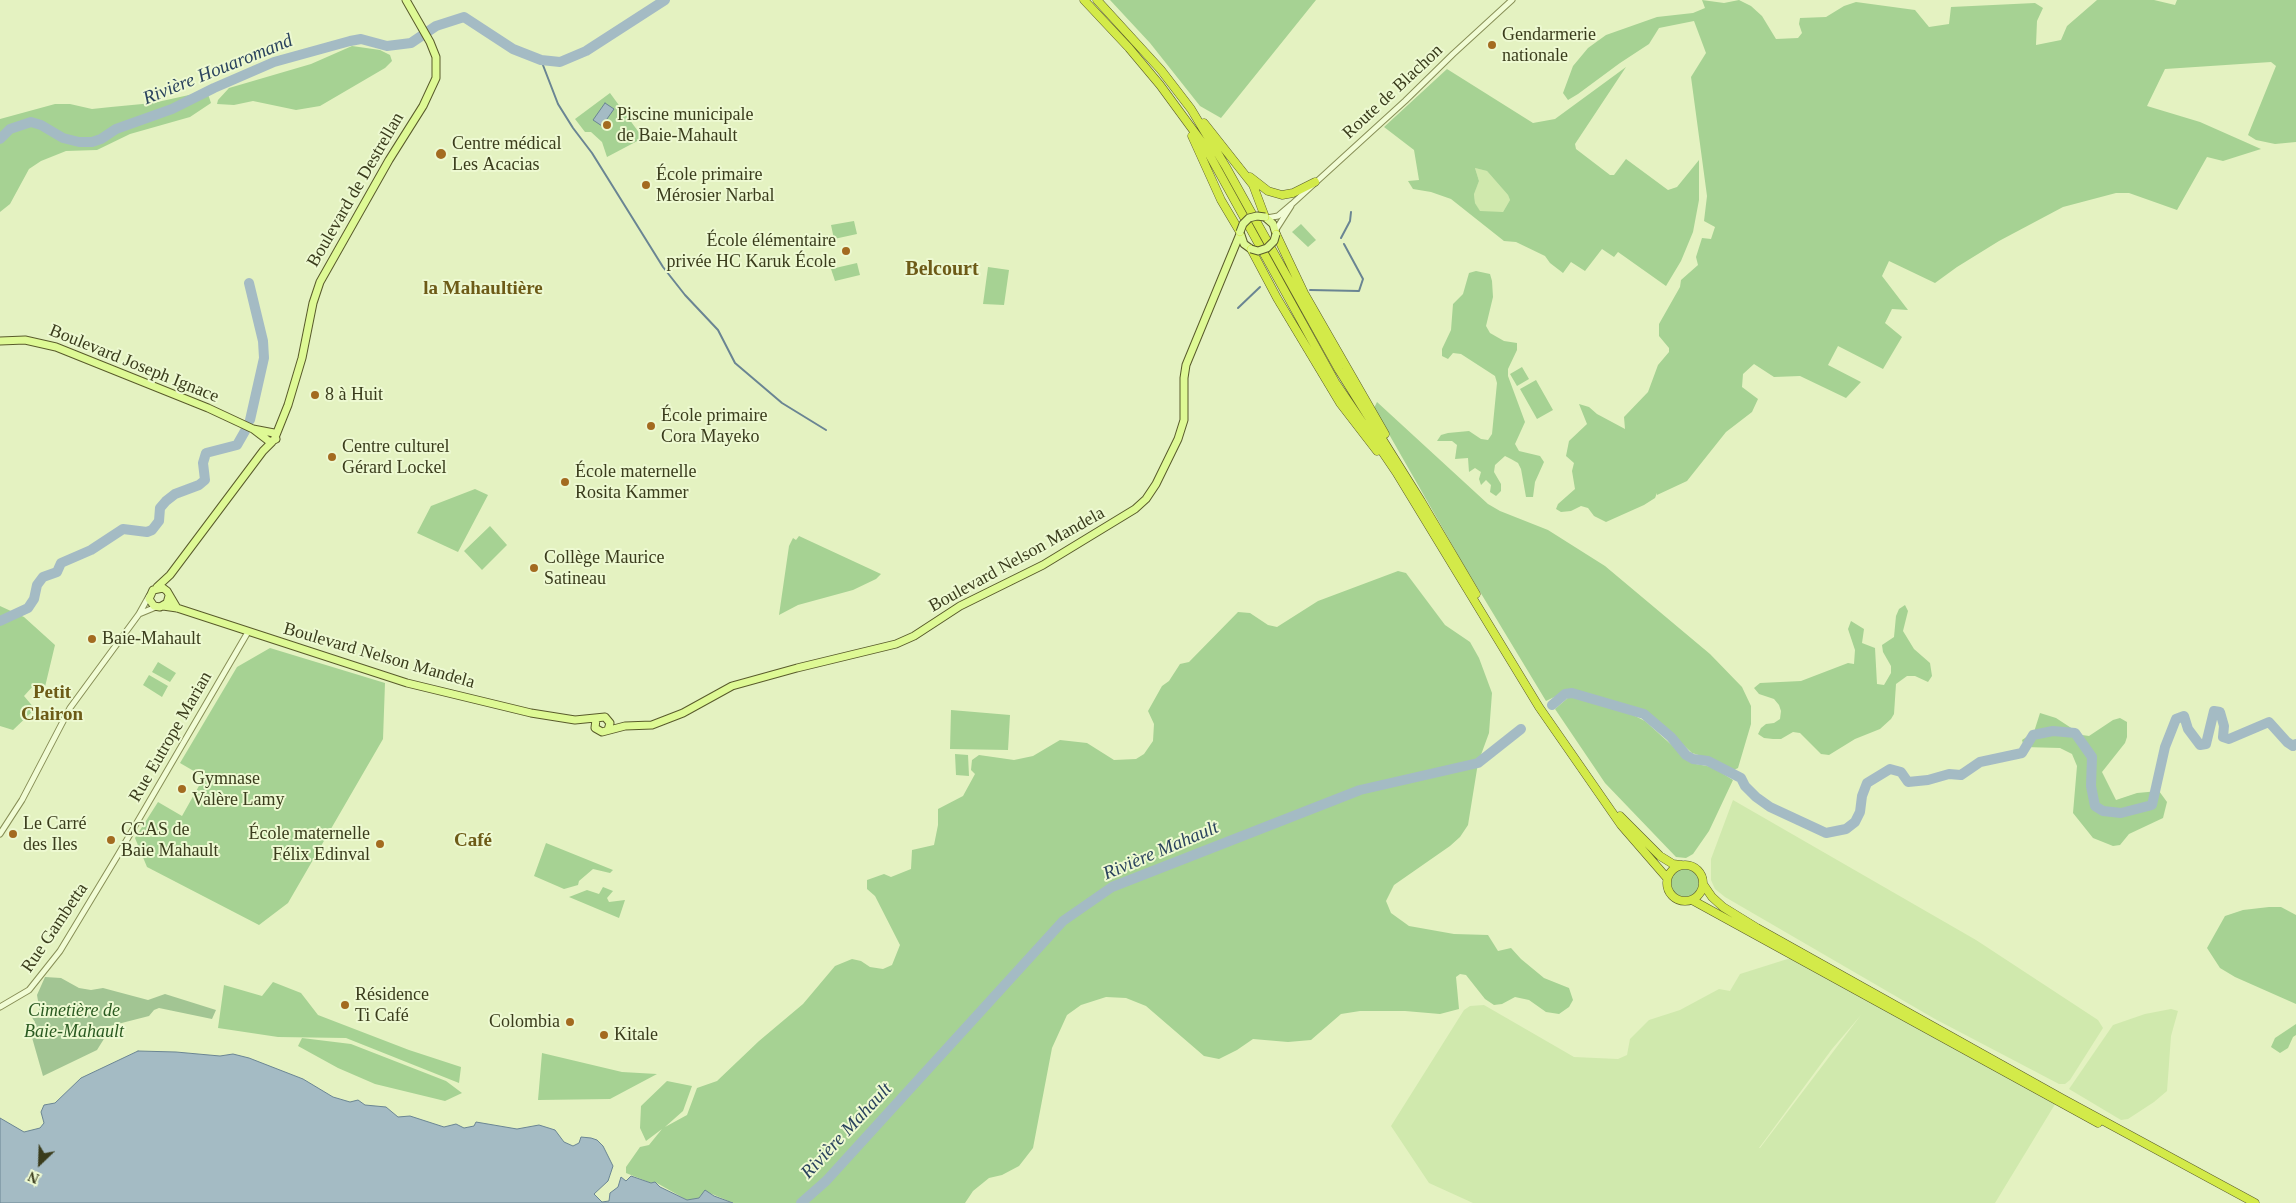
<!DOCTYPE html>
<html>
<head>
<meta charset="utf-8">
<style>
	body { margin:0 }
	#map { position:relative; width:2296px; height:1203px; overflow:hidden; background:#e4f2c1; font-family:"Times New Roman",serif }
	canvas { display:block }
	.north { position:absolute; left:15px; top:1138px; width:50px; height:50px; -webkit-text-stroke:4px #edf9d1; paint-order:stroke; rotate:204deg; font-size:14px; font-weight:700; line-height:20px; text-align:center; color:#3a3c1c }
	.north::after { content:''; display:block; margin:auto; width:18px; height:22px; background:#3a3c1c; clip-path:polygon(50% 0,100% 100%,50% 72%,0 100%) }
</style>
</head>
<body>
<div id="map">
<canvas width="2296" height="1203"></canvas>
<div class="north">N</div>
</div>
<script>
const context = document.querySelector('canvas').getContext('2d');
context.lineJoin = 'round';
function fillPath(path, color) { context.fillStyle = color; context.fill(path, 'evenodd'); }
const shape = rows => new Path2D(rows.map(r => 'M' + r).join(''));
function stroke(path, color, width, dash) { context.strokeStyle = color; context.lineWidth = width; context.lineCap = dash ? 'butt' : 'round'; context.setLineDash(dash || []); context.stroke(path); }
function label(font, color, halo, rows, align = 'center') {
  context.font = font + ' "Times New Roman",serif'; context.lineWidth = 4; context.setLineDash([]); context.textBaseline = 'middle'; context.strokeStyle = halo; context.fillStyle = color; for (const [text, x, y, turn = 0] of rows) {
    context.save(); context.translate(x, y); context.rotate((+turn || 0) * Math.PI / 180); context.textAlign = isNaN(turn) ? turn : align; if (halo) context.strokeText(text, 0, 0); context.fillText(text, 0, 0); context.restore();
  }
}
fillPath(shape([
	[1475,168,1487,171,1508,195,1510,200,1503,212,1480,212,1475,203,1474,193,1479,181],
	[1733,800,1976,940,2098,1020,2103,1028,2070,1080,2065,1084,2059,1084,1935,1019,1725,897,1715,889,1711,880,1711,859],
	[1797,956,2057,1101,1995,1203,1473,1203,1429,1183,1391,1126,1464,1010,1470,1006,1484,1005,1574,1057,1618,1059,1627,1055,1630,1039,1649,1020,1680,1010,1719,989,1730,991,1740,974],
	[1861,1015,1760,1148,1759,1148,1832,1049],
	[2171,1009,2178,1011,2171,1036,2167,1091,2154,1102,2128,1119,2121,1120,2069,1089,2113,1025,2145,1014]
]), '#d0e9ad');
fillPath(shape([
	[1110,0,1316,0,1221,118,1200,106,1150,43],
	[1702,0,1724,3,1739,0,1751,6,1762,16,1776,39,1798,38,1802,33,1799,24,1800,18,1826,17,1844,6,1856,2,1915,10,1929,27,1949,24,1951,7,2035,3,2043,8,2037,21,2036,45,2061,40,2067,26,2097,0,2154,0,2175,5,2177,0,2296,0,2296,142,2275,144,2256,140,2248,135,2276,66,2271,62,2165,69,2147,106,2200,122,2261,149,2223,161,2207,157,2177,210,2129,193,2116,193,2063,207,1999,241,1957,267,1935,283,1889,261,1882,276,1908,310,1892,309,1885,323,1902,337,1883,369,1838,346,1828,365,1861,382,1846,398,1800,376,1774,377,1754,364,1743,374,1742,387,1758,399,1752,412,1726,432,1687,481,1657,495,1657,493,1655,498,1644,505,1606,522,1594,516,1588,508,1581,506,1571,511,1561,512,1556,509,1558,504,1575,489,1572,471,1574,463,1566,456,1569,441,1587,424,1579,404,1589,407,1597,414,1625,429,1624,417,1648,392,1658,365,1669,352,1669,348,1659,336,1659,324,1680,287,1681,280,1698,265,1696,257,1702,238,1711,239,1715,227,1704,221,1707,196,1691,77,1706,53,1694,21,1659,28,1649,44,1620,63,1578,94,1568,100,1563,93,1573,66,1588,48,1606,35,1657,17,1693,13,1705,8],
	[352,46,380,50,390,55,392,61,385,68,320,106,296,110,253,101,234,105,217,104,218,100,229,88,311,64],
	[1626,67,1575,144,1576,149,1610,175,1614,175,1626,159,1668,190,1677,187,1699,160,1699,200,1693,232,1681,261,1666,286,1618,252,1614,257,1602,249,1585,271,1571,262,1563,273,1550,263,1545,256,1516,242,1504,241,1451,199,1431,192,1413,189,1408,181,1419,180,1414,150,1384,127,1447,69,1533,123,1555,119],
	[1475,168,1487,171,1508,195,1510,200,1503,212,1480,211,1475,203,1474,194,1479,181],
	[207,91,211,103,190,117,130,134,97,150,66,151,41,161,29,169,10,204,0,212,0,119,55,104,70,104,92,109,111,107,153,103],
	[610,93,643,138,607,157,602,142,591,132,585,132,575,119],
	[854,221,857,234,834,239,831,225],
	[1301,224,1316,240,1308,247,1292,232],
	[857,263,860,275,835,281,831,269],
	[988,267,1009,270,1004,305,983,304],
	[1476,271,1490,274,1492,281,1493,297,1486,326,1490,333,1504,341,1517,343,1517,350,1508,369,1508,376,1525,422,1515,444,1519,451,1540,456,1544,462,1535,482,1533,497,1526,497,1521,469,1518,463,1511,459,1505,456,1495,465,1494,472,1501,484,1501,491,1496,496,1490,492,1491,485,1486,480,1481,485,1479,479,1481,472,1475,468,1469,472,1468,458,1455,459,1457,445,1452,441,1437,441,1441,435,1448,433,1469,431,1481,439,1488,440,1492,434,1497,383,1495,376,1461,354,1453,353,1448,359,1442,356,1442,349,1451,330,1453,304,1463,294,1469,273],
	[1522,367,1529,379,1517,386,1510,374],
	[1536,380,1553,410,1537,419,1520,389],
	[1377,402,1488,504,1500,511,1548,530,1605,566,1710,654,1742,687,1751,706,1751,724,1738,768,1734,770,1715,760,1692,753,1649,713,1627,705,1569,690,1546,701,1462,562,1374,408],
	[475,489,488,495,458,552,417,533,431,506],
	[490,526,507,545,482,570,464,551],
	[799,536,881,574,876,579,853,590,798,605,779,615,789,546,793,538,796,540],
	[1398,571,1406,573,1445,625,1470,642,1479,658,1492,693,1489,733,1478,763,1468,825,1460,837,1450,846,1394,885,1386,901,1391,913,1409,926,1454,934,1488,935,1498,951,1511,948,1521,959,1544,978,1569,988,1573,1000,1569,1007,1559,1014,1546,1012,1529,1000,1515,997,1502,1004,1494,1005,1485,999,1466,975,1460,974,1456,977,1459,1009,1440,1014,1405,1011,1360,1011,1341,1014,1311,1040,1288,1042,1253,1039,1237,1050,1219,1059,1204,1056,1146,1006,1126,998,1106,997,1081,1005,1067,1015,1052,1048,1033,1148,1019,1166,1002,1175,989,1178,973,1191,965,1203,733,1203,705,1191,699,1198,687,1200,655,1182,651,1183,626,1173,626,1167,640,1147,649,1145,662,1129,646,1141,640,1128,641,1106,667,1081,692,1086,683,1111,665,1127,687,1115,697,1088,717,1081,759,1041,803,1004,835,966,852,959,861,961,870,967,883,969,892,965,900,945,875,896,867,889,867,880,884,874,891,877,911,869,912,850,934,845,938,825,938,809,963,796,975,774,971,770,972,760,979,755,1014,760,1033,756,1060,740,1087,743,1114,760,1136,759,1144,754,1153,741,1154,724,1148,711,1162,686,1169,681,1180,664,1189,662,1238,612,1250,613,1268,625,1277,627,1318,601],
	[1905,605,1908,611,1903,631,1914,649,1930,663,1932,676,1928,682,1915,676,1907,676,1896,684,1894,714,1891,719,1880,729,1855,739,1829,755,1821,754,1800,733,1793,732,1781,739,1773,739,1764,738,1758,734,1761,728,1766,724,1774,723,1780,719,1781,711,1779,705,1774,699,1759,694,1754,688,1760,683,1801,681,1848,663,1854,664,1855,650,1848,629,1851,621,1864,629,1862,643,1875,648,1877,684,1884,685,1891,673,1891,666,1883,652,1882,645,1894,637,1896,616,1899,609],
	[0,606,24,617,55,645,44,691,34,685,24,696,35,709,13,730,0,726],
	[270,648,385,683,383,739,288,903,259,925,147,867,135,838,158,802,182,816,204,777,180,763,237,667],
	[158,662,176,673,170,682,152,672],
	[149,675,168,686,162,697,143,685],
	[1569,697,1589,700,1625,711,1645,721,1686,758,1696,764,1712,767,1733,780,1709,831,1693,854,1686,858,1676,857,1605,783,1555,709],
	[951,710,1010,715,1008,750,950,749],
	[2040,713,2056,718,2082,735,2089,736,2113,720,2120,718,2127,722,2127,737,2125,743,2102,772,2116,800,2137,793,2159,791,2167,802,2163,818,2129,834,2120,845,2113,846,2093,838,2073,813,2077,766,2072,754,2060,748,2024,747,2022,740,2034,732],
	[955,754,968,755,969,776,956,775],
	[546,843,613,870,610,873,593,869,579,881,578,885,564,889,534,876],
	'1671 883a14 14 0 1 1 28 0a14 14 0 1 1-28 0Z',
	[603,887,613,891,607,898,609,902,625,900,619,918,569,897,587,890,599,894],
	[2269,907,2281,907,2296,915,2296,1004,2235,977,2220,968,2207,948,2225,916,2243,910],
	[273,982,301,993,318,1015,409,1050,461,1067,459,1083,346,1038,278,1037,218,1028,224,985,262,996],
	[2296,1024,2296,1035,2293,1037,2288,1048,2280,1053,2271,1047,2275,1038],
	[302,1038,351,1044,446,1081,462,1093,445,1101,375,1084,338,1068,298,1046],
	[542,1053,622,1072,657,1074,610,1099,538,1100]
]), '#a6d293');
fillPath(shape([
	[45,977,61,978,79,988,91,990,103,988,148,1000,165,994,216,1010,212,1019,159,1008,154,1010,149,1016,106,1027,107,1034,97,1050,43,1076,31,1034,35,1022,31,1016,41,1018,37,995]
]), '#a2c593');
const water = shape([
	[605,103,614,109,602,126,593,120,605,103],
	[138,1051,176,1052,220,1056,233,1054,249,1058,303,1079,333,1097,350,1102,358,1100,365,1105,386,1107,398,1117,410,1116,444,1127,456,1124,464,1128,474,1126,476,1122,517,1129,539,1125,555,1130,564,1142,573,1146,579,1143,581,1137,591,1138,597,1140,603,1146,613,1166,608,1181,594,1194,602,1202,609,1201,610,1193,618,1187,621,1177,626,1181,631,1176,651,1183,655,1182,660,1187,687,1200,699,1198,705,1190,714,1196,733,1203,0,1203,0,1118,24,1132,40,1128,44,1123,41,1112,44,1105,55,1103,81,1078,138,1051]
]);
fillPath(water, '#a4bbc4');
stroke(water, '#6a8593', 1);
stroke(shape([
	[541,60,558,104,573,128,592,153,663,267,685,295,718,330,735,363,782,403,826,430],
	[1341,238,1350,221,1351,212],
	[1310,290,1359,291,1363,279,1344,244],
	[1238,308,1260,287]
]), '#6a8593', 2);
stroke(shape([
	[0,139,10,129,31,122,41,125,63,138,79,142,92,142,101,139,116,129,172,109,214,88,274,62,350,41,361,39,387,46,411,43,436,26,464,17,513,49,541,60,560,62,586,51,665,0],
	[249,283,263,341,264,358,250,420],
	[0,621,28,608,34,599,37,585,43,577,57,572,61,563,91,550,123,529,147,532,152,530,159,521,160,508,166,501,175,494,199,485,205,480,203,463,206,453,237,445,245,431],
	[1552,705,1565,694,1572,693,1644,714,1671,737,1686,755,1693,759,1708,761,1741,778,1745,786,1756,797,1770,807,1826,833,1846,829,1855,822,1860,812,1862,796,1867,783,1890,769,1901,772,1908,782,1928,780,1949,774,1961,775,1980,762,2022,753,2033,735,2053,731,2075,733,2092,757,2091,786,2095,806,2103,811,2121,813,2152,805,2165,747,2176,719,2184,716,2188,729,2200,745,2206,744,2214,711,2220,712,2224,726,2223,737,2229,739,2269,722,2287,742,2293,746,2296,744],
	[801,1203,826,1181,1063,921,1112,887,1360,790,1478,763,1521,729]
]), '#a4bbc4', 10);
const minor = shape([
	[1267,218,1278,216,1292,204,1405,101,1453,54,1512,0],
	[1275,231,1291,206],
	[139,614,156,607],
	[0,834,22,800,70,708,139,614,149,596],
	[0,1007,29,990,60,951,118,855,248,632]
]);
const major = shape([
	[1265,217,1273,224,1276,234],
	[1240,232,1244,244,1251,249],
	[0,341,25,340,56,347,208,408,253,429,270,442,276,439,274,433,253,429],
	[276,435,288,405,302,358,313,303,320,282,389,160,423,106,436,78,436,57,430,42,406,0],
	[157,587,170,575,263,451,272,442],
	[169,596,167,603,160,607,154,606,149,599,153,590,163,588,167,591,177,608],
	[163,606,177,608,407,683,531,713,575,720,605,717,610,723,608,730],
	[596,719,595,728,602,732,625,726,652,725,683,713,732,686,797,668,896,644,914,636,960,606,1043,565,1135,509,1146,499,1156,484,1178,439,1184,420,1184,378,1186,365,1240,234]
]);
const highway = shape([
	[1084,0,1129,48,1160,85,1204,145,1335,382,1396,472,1539,707,1621,825,1667,878],
	[1097,0,1161,70,1191,109,1226,167,1339,370,1421,501,1476,594],
	[1204,123,1253,185,1265,217],
	[1192,136,1221,200,1240,232],
	[1250,177,1268,191,1282,195,1293,193,1315,182],
	[1276,234,1304,293,1385,434],
	[1251,249,1277,298,1340,403,1377,451],
	[1620,816,1660,856,1673,864,1681,865],
	'1667 883a18 18 0 1 1 36 0a18 18 0 1 1-36 0Z',
	[1703,884,1712,897,1723,907,1757,928,2063,1099,2255,1203],
	[1692,900,2098,1123]
]);
stroke(minor, '#878e56', 7);
stroke(major, '#595b2b', 9);
stroke(highway, '#595b2b', 9);
stroke(minor, '#f1fcd5', 5);
stroke(major, '#def995', 7);
stroke(highway, '#d3ea49', 8);
const majorBridge = shape([
	[1240,232,1243,224,1249,218,1257,216,1265,217],
	[1251,249,1258,251,1267,248,1274,241,1276,234]
]);
stroke(majorBridge, '#595b2b', 9, []);
stroke(majorBridge, '#def995', 7);
for (const [x, y, r, color] of [
	[1492,45,5,"#a36b20"],
	[607,125,5,"#a36b20"],
	[441,154,6,"#a36b20"],
	[646,185,5,"#a36b20"],
	[846,251,5,"#a36b20"],
	[315,395,5,"#a36b20"],
	[651,426,5,"#a36b20"],
	[332,457,5,"#a36b20"],
	[565,482,5,"#a36b20"],
	[534,568,5,"#a36b20"],
	[92,639,5,"#a36b20"],
	[182,789,5,"#a36b20"],
	[13,834,5,"#a36b20"],
	[111,840,5,"#a36b20"],
	[380,844,5,"#a36b20"],
	[345,1005,5,"#a36b20"],
	[570,1022,5,"#a36b20"],
	[604,1035,5,"#a36b20"]
]) { const dot = new Path2D(); dot.arc(x, y, r, 0, 2 * Math.PI); context.fillStyle = color; context.fill(dot); stroke(dot, '#edf9d1', 2); }
label('18px', '#3a3c1c', '#edf9d1', [
	["Gendarmerie",1502,35],
	["nationale",1502,56],
	["Piscine municipale",617,115],
	["de Baie-Mahault",617,136],
	["Centre médical",452,144],
	["Les Acacias",452,165],
	["École primaire",656,175],
	["Mérosier Narbal",656,196],
	["École élémentaire",836,241,"right"],
	["privée HC Karuk École",836,262,"right"],
	["8 à Huit",325,395],
	["École primaire",661,416],
	["Cora Mayeko",661,437],
	["Centre culturel",342,447],
	["Gérard Lockel",342,468],
	["École maternelle",575,472],
	["Rosita Kammer",575,493],
	["Collège Maurice",544,558],
	["Satineau",544,579],
	["Baie-Mahault",102,639],
	["Gymnase",192,779],
	["Valère Lamy",192,800],
	["Le Carré",23,824],
	["des Iles",23,845],
	["CCAS de",121,830],
	["Baie Mahault",121,851],
	["École maternelle",370,834,"right"],
	["Félix Edinval",370,855,"right"],
	["Résidence",355,995],
	["Ti Café",355,1016],
	["Colombia",560,1022,"right"],
	["Kitale",614,1035]
], 'left');
label('18px', '#3a3c1c', '#edf9d1', [
	["Route de Blachon",1393,92,-43],
	["Boulevard de Destrellan",356,190,-60],
	["Boulevard Joseph Ignace",134,364,22],
	["Boulevard Nelson Mandela",1017,560,-29],
	["Boulevard Nelson Mandela",379,656,16],
	["Rue Eutrope Marian",171,737,-60],
	["Rue Gambetta",55,928,-56]
]);
label('italic 18px', '#2a5a21', '#edf9d1', [
	["Cimetière de",74,1011],
	["Baie-Mahault",74,1032]
]);
label('italic 19px', '#2a435d', '#edf9d1', [
	["Rivière Houaromand",218,70,-22],
	["Rivière Mahault",1161,851,-23],
	["Rivière Mahault",847,1131,-47]
]);
label('bold 19px', '#6d5b17', '#edf9d1', [
	["la Mahaultière",483,289],
	["Petit",52,693],
	["Clairon",52,715],
	["Café",473,841]
]);
label('bold 20px', '#6d5b17', '#edf9d1', [
	["Belcourt",942,270]
]);
</script>
</body>
</html>
